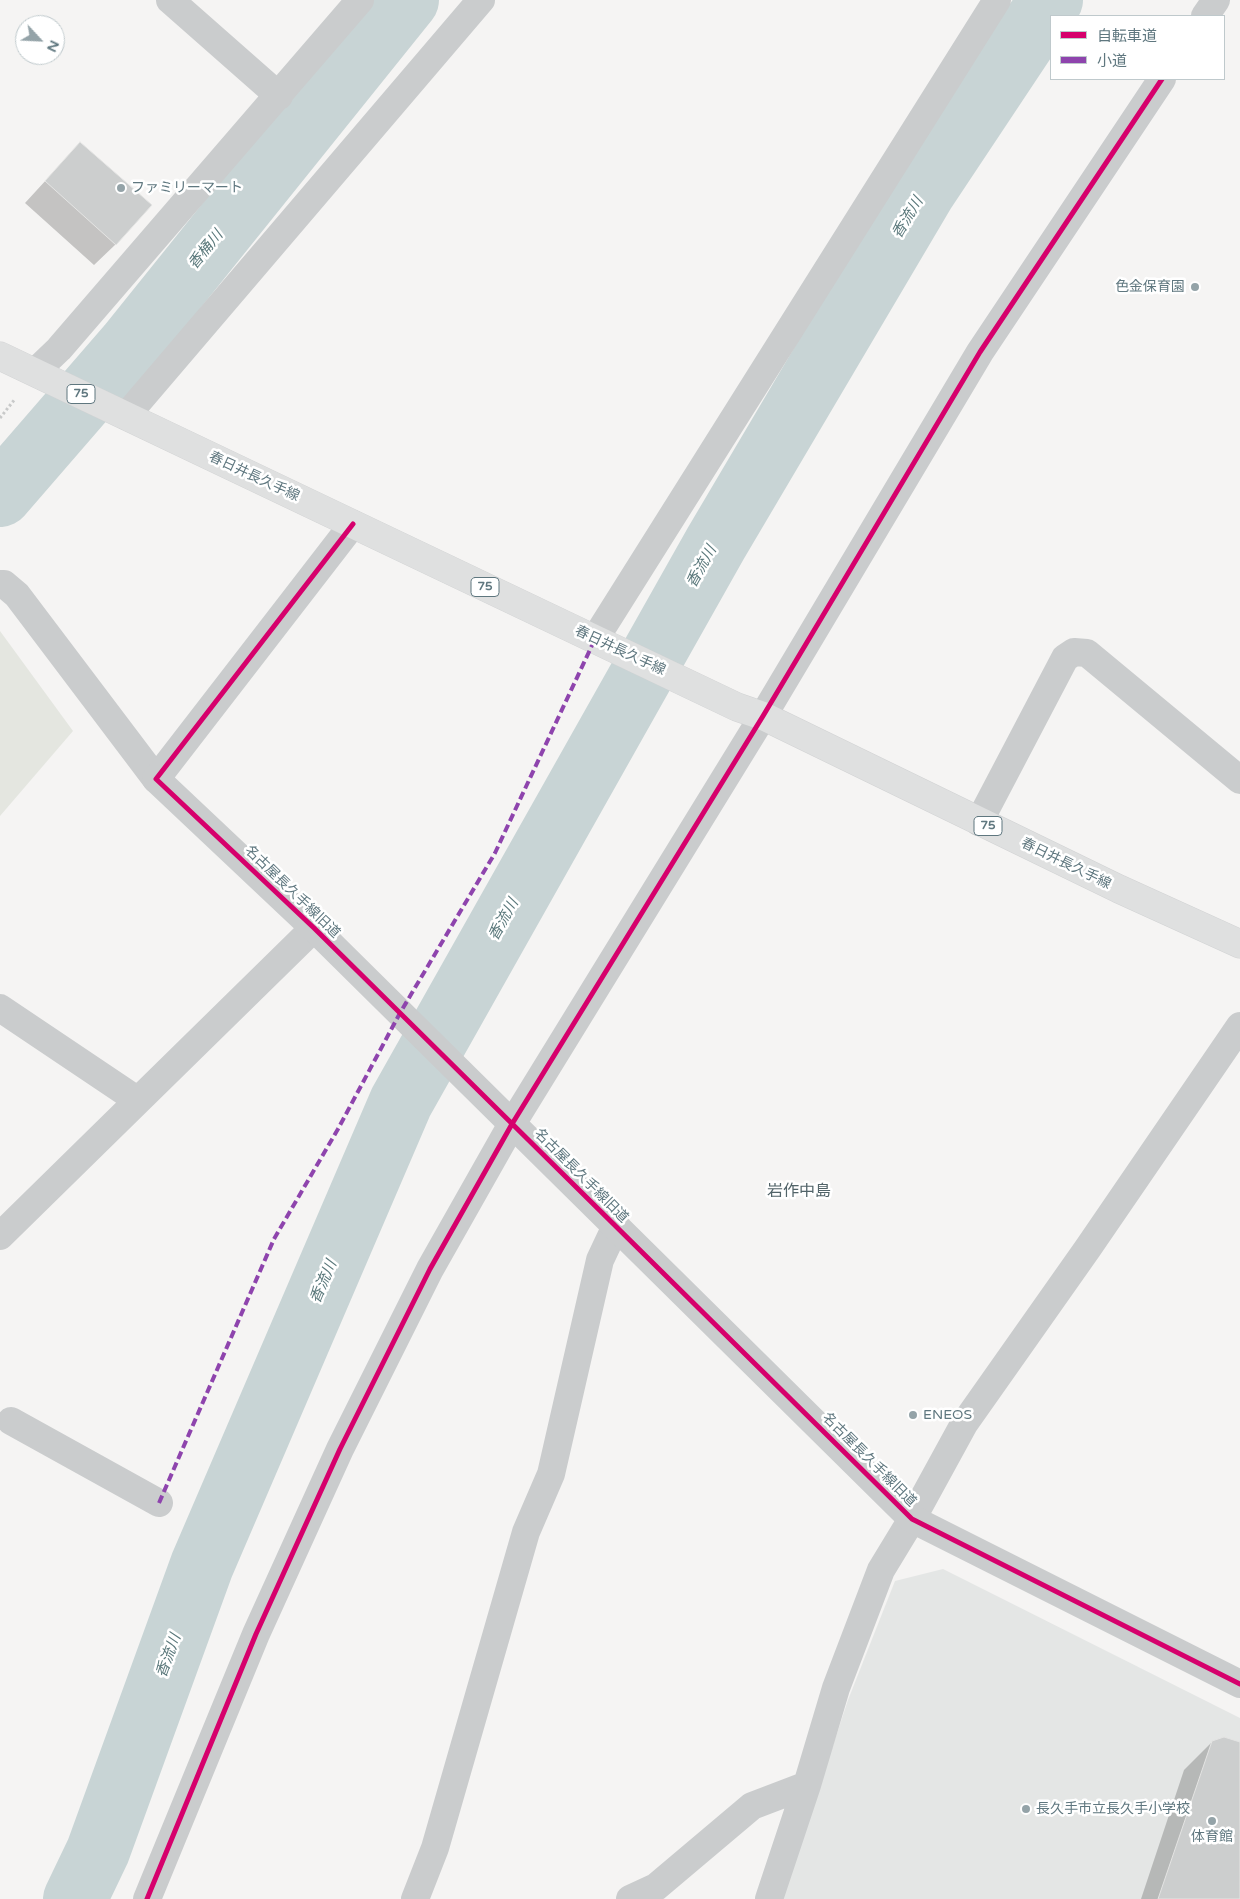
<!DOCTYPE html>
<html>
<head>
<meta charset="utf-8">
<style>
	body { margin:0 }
	#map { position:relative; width:1240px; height:1899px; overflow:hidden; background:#f5f4f3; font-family:"Varela Round","Noto Sans JP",sans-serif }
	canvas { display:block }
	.legend { position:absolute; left:1050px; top:15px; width:175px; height:65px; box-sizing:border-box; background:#fff; border:1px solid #bfc9cc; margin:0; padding:6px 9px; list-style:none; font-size:15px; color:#5f777f }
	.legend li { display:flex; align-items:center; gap:10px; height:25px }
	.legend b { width:25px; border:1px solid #bfc9cc }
	.north { position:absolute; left:15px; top:15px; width:50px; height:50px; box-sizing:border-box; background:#fff; border:1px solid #bfc9cc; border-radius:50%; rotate:115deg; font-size:14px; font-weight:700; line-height:20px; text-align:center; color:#5f777f }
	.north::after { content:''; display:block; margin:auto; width:18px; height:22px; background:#94a3a8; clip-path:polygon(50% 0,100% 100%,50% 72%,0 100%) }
</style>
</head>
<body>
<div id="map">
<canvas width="1240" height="1899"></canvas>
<ul class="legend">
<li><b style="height:6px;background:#d6006c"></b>自転車道</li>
<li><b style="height:6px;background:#8e44ad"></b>小道</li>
</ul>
<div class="north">N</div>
</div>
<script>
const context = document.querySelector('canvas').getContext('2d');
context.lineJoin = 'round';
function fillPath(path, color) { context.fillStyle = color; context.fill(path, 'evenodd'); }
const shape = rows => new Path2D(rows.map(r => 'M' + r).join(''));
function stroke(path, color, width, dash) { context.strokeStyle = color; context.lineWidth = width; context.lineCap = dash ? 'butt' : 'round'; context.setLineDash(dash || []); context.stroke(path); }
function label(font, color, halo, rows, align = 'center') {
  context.font = font + ' "Varela Round","Noto Sans JP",sans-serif'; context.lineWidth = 5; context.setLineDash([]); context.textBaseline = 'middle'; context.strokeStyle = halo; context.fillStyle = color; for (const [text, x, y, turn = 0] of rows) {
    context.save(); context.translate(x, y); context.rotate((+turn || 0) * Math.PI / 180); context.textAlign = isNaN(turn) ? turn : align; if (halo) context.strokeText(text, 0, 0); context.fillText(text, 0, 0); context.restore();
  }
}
fillPath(shape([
	[943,1569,1240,1718,1240,1899,782,1899,848,1700,895,1581]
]), '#e4e6e5');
fillPath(shape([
	[0,631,73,731,0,816]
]), '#e4e6e0');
fillPath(shape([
	[80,143,116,244,94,265,25,203],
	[1212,1742,1240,1743,1240,1899,1141,1899,1184,1770]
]), '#0003');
stroke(shape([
	[0,495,129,346,407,0],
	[75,1899,98,1851,202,1565,401,1102,716,543,924,191,1051,0]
]), '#c8d4d5', 64);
const building = shape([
	[80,142,152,205,116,245,45,181,80,142],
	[1224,1737,1240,1742,1240,1899,1158,1899,1212,1741,1224,1737]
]);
fillPath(building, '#cccece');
stroke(building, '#e4e4e3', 1);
const primary = shape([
	[0,356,737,707,763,716,1119,889,1240,944]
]);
stroke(primary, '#d1d2d3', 29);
stroke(shape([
	[0,418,15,399]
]), '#c8c9c9', 3, [2.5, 2.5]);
stroke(shape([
	[170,0,279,96],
	[1205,16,1216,0],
	[35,372,59,349,360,0],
	[126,416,481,0],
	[0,584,4,584,17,595,156,779],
	[595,639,997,0],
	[979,822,1065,658,1074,652,1087,653,1240,780],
	[0,1008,137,1100],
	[0,1236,314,928],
	[11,1421,159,1503],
	[147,1899,256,1634,340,1449,430,1269,512,1124,763,716,980,352,1162,79],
	[415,1899,435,1848,526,1532,551,1474,600,1260,616,1226],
	[630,1899,656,1887,752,1806,807,1785],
	[769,1899,807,1785,836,1688,881,1570,912,1519,964,1424,1088,1248,1240,1026]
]), '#cacccd', 28);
stroke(shape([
	[353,524,156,779,314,928,912,1519,1240,1684]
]), '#cacccd', 28);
stroke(primary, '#dfe0e0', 28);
stroke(shape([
	[159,1503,274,1239,338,1129,400,1013,495,853,595,639]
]), '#8e44ad', 4, [8, 4]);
stroke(shape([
	[353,524,156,779,314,928,912,1519,1240,1684],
	[147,1899,256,1634,340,1449,430,1269,512,1124,763,716,980,352,1162,79]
]), '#d6006c', 5);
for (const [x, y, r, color] of [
	[121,188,5,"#94a3a8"],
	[1195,287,5,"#94a3a8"],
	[913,1415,5,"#94a3a8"],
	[1026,1809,5,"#94a3a8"],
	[1212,1821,5,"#94a3a8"]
]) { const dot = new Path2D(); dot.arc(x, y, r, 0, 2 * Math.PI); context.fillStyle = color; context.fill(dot); stroke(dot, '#fff', 2); }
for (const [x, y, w] of [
	[81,394,28],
	[485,587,28],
	[988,826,28]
]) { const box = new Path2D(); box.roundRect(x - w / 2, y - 9.5, w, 19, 4); context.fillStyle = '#fff'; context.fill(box); stroke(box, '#5f777f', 1); }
label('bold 12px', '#5f777f', null, [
	["75",81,394],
	["75",485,587],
	["75",988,826]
]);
label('14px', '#5f777f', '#fff', [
	["ファミリーマート",131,188],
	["色金保育園",1185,287,"right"],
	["ENEOS",923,1415],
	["長久手市立長久手小学校",1036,1809],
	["体育館",1212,1837,"center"]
], 'left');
label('14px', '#5f777f', '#fff', [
	["春日井長久手線",254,477,25],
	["春日井長久手線",620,651,25],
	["春日井長久手線",1066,864,26],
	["名古屋長久手線旧道",292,892,44],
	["名古屋長久手線旧道",581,1176,45],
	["名古屋長久手線旧道",869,1460,45]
]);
label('italic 15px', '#5a787b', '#fff', [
	["香流川",908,218,-59],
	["香桶川",206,250,-51],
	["香流川",702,567,-61],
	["香流川",504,920,-61],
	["香流川",324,1282,-67],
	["香流川",169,1656,-70]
]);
label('16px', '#526469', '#fff', [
	["岩作中島",799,1192]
]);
</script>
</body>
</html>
